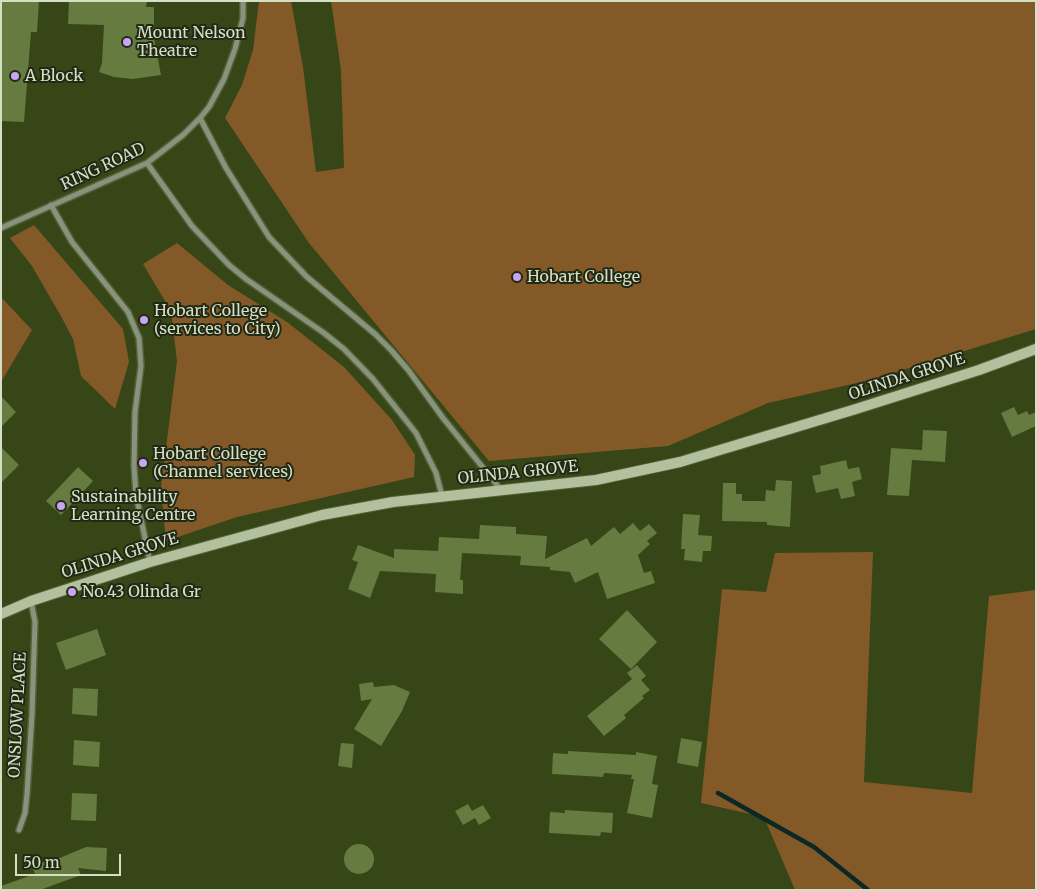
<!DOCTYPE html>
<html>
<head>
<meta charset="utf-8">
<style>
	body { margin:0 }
	#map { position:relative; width:1037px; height:891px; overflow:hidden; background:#364617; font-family:Merriweather,serif }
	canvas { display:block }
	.frame { position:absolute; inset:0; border:2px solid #d4dfc5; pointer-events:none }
	.scale { position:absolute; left:15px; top:854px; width:106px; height:22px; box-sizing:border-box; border:2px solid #d4dfc5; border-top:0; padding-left:6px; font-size:15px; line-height:18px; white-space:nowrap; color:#d4dfc5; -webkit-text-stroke:4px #212915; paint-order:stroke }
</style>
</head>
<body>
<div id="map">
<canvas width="1037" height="891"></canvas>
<div class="frame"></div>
<div class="scale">50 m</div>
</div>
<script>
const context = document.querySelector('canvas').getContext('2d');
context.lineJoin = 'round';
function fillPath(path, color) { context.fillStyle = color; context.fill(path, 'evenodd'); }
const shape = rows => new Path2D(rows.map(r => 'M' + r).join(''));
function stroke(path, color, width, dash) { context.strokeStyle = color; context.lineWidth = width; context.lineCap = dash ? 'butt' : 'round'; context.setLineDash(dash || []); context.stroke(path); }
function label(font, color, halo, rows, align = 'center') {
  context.font = font + ' Merriweather,serif'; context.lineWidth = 4; context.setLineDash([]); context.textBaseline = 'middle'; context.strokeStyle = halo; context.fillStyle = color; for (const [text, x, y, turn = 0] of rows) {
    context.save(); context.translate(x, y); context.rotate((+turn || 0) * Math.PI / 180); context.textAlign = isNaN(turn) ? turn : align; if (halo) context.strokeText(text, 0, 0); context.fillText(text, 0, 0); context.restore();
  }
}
fillPath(shape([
	[259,1,291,1,303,67,316,172,344,168,341,70,331,1,1036,1,1036,329,870,380,768,403,668,446,489,461,309,243,225,118,242,85,253,50],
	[34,225,123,329,129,362,115,409,81,376,73,339,62,318,32,266,10,238],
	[177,243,228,285,287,322,344,367,392,420,415,455,414,477,237,517,166,541,161,487,177,361,171,311,143,264],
	[1,297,32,330,1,382],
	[873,552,864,782,972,793,989,596,1036,590,1036,890,795,890,764,817,701,803,722,589,766,592,775,553]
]), '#845928');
stroke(shape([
	[718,793,814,847,868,890]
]), '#0b2825', 4.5);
fillPath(shape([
	[1,1,39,1,37,32,31,32,24,122,1,121],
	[69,1,147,1,146,7,154,7,154,38,161,75,133,79,114,77,99,72,102,63,104,25,68,24],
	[1,396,16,412,1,427],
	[1014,407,1018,415,1027,411,1029,415,1036,412,1036,426,1012,437,1001,413],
	[923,430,947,431,945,462,912,460,909,496,887,495,891,448,922,450],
	[1,447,19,465,1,483],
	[846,460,848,469,859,467,862,479,852,482,855,496,841,499,838,488,816,493,812,476,821,474,820,466],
	[78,467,93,481,61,515,46,501],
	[776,480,792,481,790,527,767,525,767,522,722,521,723,483,736,483,736,494,742,494,742,501,765,501,766,490,775,491],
	[683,514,700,515,698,535,712,536,711,551,703,551,702,562,684,560,685,549,681,549],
	[633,523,640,531,649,524,657,533,647,541,650,544,638,555,644,573,651,571,655,583,607,599,598,572,575,583,570,572,550,570,550,567,520,565,521,556,462,553,460,580,463,580,463,594,435,592,436,574,380,571,370,598,348,589,358,562,352,560,358,545,394,558,394,549,438,551,439,537,479,539,480,525,516,527,516,534,547,536,545,559,587,538,591,546,614,527,620,534],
	[627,610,657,642,631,669,599,639],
	[97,629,106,655,66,670,56,643],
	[637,665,646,676,641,680,650,690,642,696,644,698,624,715,626,718,604,736,587,716,632,679,627,673],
	[373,682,374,687,394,685,410,692,402,711,381,746,354,729,372,699,361,701,359,684],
	[73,688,98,689,97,716,72,714],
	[681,738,702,742,698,767,677,763],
	[74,740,100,742,99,767,73,765],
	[341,743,354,744,352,768,338,766],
	[568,751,636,755,636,752,657,756,652,784,658,785,652,818,627,813,634,779,631,779,632,775,604,773,603,777,552,774,553,753,568,754],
	[72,793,97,794,96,821,71,820],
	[468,804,472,811,483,805,491,818,479,825,475,818,463,825,455,811],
	[565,810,613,813,612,833,601,832,600,836,549,833,550,812,565,813],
	'344 859a15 15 0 1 1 30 0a15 15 0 1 1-30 0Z',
	[86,847,107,848,106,871,78,868,81,875,40,890,1,890,1,886,35,874,32,866,49,860,50,862]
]), '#657b40');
const street = shape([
	[200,118,226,168,269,237,307,277,375,334,391,350,409,371,443,418,501,490],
	[147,163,192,226,229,265,246,279,324,333,344,349,373,379,416,433,436,473,442,496],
	[51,205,72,242,128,312,139,338,141,366,135,412,134,466,136,495,150,562],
	[1,228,147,163,183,135,200,118,209,107,224,79,235,49,243,18,243,1],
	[19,830,25,813,27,794,32,714,35,622,31,601]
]);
const secondary = shape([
	[1,614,31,601,150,562,322,515,393,502,596,480,680,462,856,409,979,370,1036,349]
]);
stroke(street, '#526236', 8);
stroke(secondary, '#526236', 12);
stroke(street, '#89927d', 5);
stroke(secondary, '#b2c09e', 10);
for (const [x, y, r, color] of [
	[127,42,5,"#c8a5ee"],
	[15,76,5,"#c8a5ee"],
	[517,277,5,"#c8a5ee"],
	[144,320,5,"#c8a5ee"],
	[143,463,5,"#c8a5ee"],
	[61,506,5,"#c8a5ee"],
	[72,592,5,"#c8a5ee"]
]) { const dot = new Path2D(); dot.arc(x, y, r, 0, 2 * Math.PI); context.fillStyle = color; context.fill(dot); stroke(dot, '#212915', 2); }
label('16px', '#d4dfc5', '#212915', [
	["Mount Nelson",137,33],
	["Theatre",137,51],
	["A Block",25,76],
	["Hobart College",527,277],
	["Hobart College",154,311],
	["(services to City)",154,329],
	["Hobart College",153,454],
	["(Channel services)",153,472],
	["Sustainability",71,497],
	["Learning Centre",71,515],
	["No.43 Olinda Gr",82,592]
], 'left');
label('16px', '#d4dfc5', '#212915', [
	["RING ROAD",103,167,-25],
	["OLINDA GROVE",907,377,-18],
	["OLINDA GROVE",518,473,-6],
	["OLINDA GROVE",120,556,-17],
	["ONSLOW PLACE",18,715,-87]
]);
</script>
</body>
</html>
